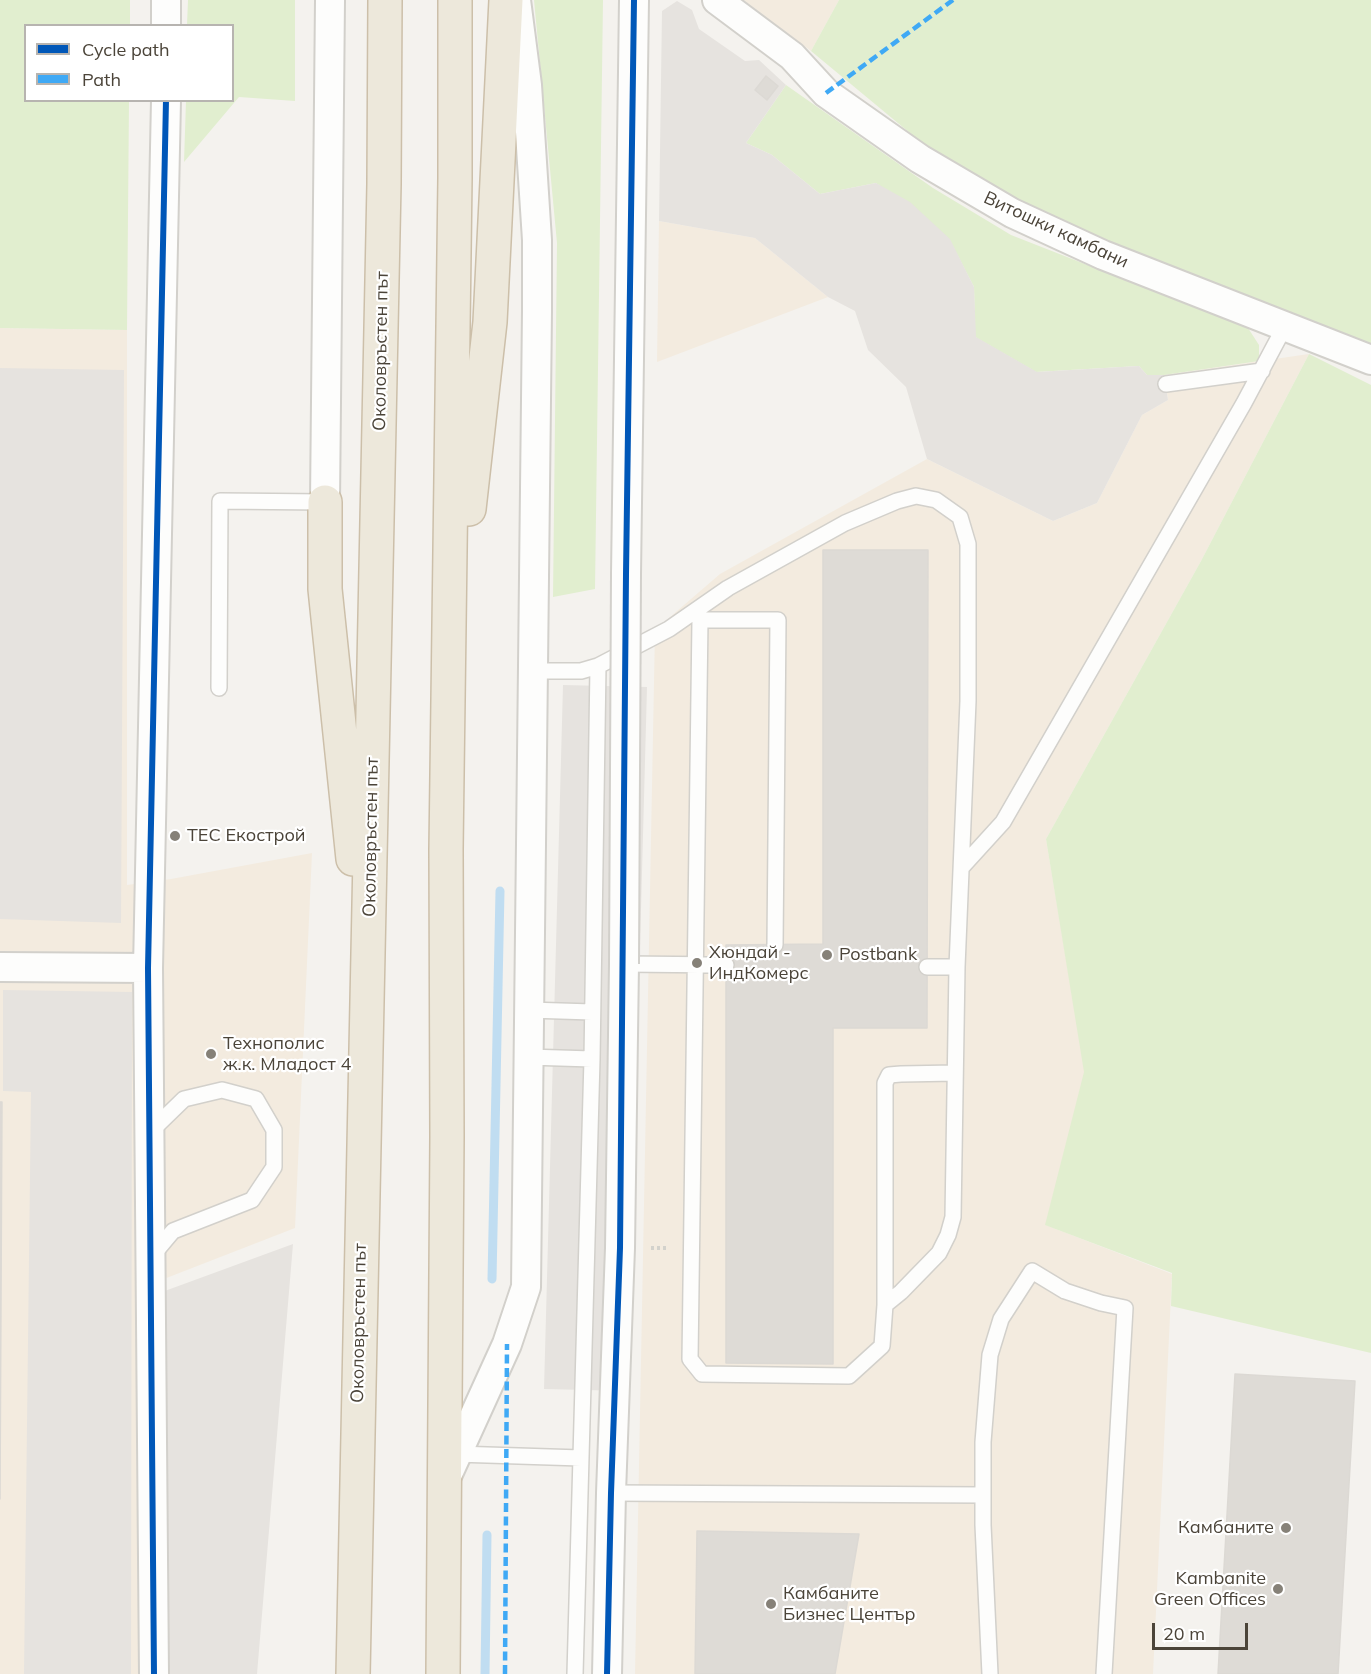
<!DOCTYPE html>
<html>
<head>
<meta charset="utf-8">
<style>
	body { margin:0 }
	#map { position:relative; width:1371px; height:1674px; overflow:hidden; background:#f4f2ee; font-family:Mulish,sans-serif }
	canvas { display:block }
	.legend { position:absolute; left:24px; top:24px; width:210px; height:78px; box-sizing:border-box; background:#fff; border:2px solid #b7b4b0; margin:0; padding:8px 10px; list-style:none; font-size:18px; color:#4b4439 }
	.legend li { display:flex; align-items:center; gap:12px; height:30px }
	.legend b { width:30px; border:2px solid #b7b4b0 }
	.scale { position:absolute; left:1152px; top:1623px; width:96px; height:27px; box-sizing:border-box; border:3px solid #4b4439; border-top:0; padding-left:8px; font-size:18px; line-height:21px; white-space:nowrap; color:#4b4439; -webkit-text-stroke:4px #fff; paint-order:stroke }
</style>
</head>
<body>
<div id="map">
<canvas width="1371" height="1674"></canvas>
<ul class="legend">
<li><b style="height:8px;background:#0057b8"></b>Cycle path</li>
<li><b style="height:8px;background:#3fa9f5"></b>Path</li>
</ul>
<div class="scale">20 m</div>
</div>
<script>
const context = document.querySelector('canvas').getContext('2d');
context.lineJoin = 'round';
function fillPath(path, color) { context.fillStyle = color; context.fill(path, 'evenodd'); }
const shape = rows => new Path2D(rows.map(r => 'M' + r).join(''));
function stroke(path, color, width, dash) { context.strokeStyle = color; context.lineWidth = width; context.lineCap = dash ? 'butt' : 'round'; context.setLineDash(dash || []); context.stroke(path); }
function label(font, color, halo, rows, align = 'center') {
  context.font = font + ' Mulish,sans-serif'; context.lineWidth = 4.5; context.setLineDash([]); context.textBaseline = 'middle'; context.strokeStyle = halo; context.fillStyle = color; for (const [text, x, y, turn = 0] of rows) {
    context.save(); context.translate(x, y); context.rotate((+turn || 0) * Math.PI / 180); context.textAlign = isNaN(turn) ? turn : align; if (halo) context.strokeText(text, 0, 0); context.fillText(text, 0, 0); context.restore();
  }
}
fillPath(shape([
	[743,0,839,0,811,51],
	[659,221,755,238,828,297,657,362],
	[0,328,127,330,127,885,171,879,312,853,295,1228,151,1284,154,1674,0,1674],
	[1309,354,1201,561,1046,839,1085,1072,1046,1225,1172,1274,1153,1674,635,1674,655,630,720,574,927,459,1053,521,1097,503,1142,415,1168,400,1164,375]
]), '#f3ebdf');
fillPath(shape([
	[0,0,130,0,130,25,26,26,26,100,129,101,127,330,0,328],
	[188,0,295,0,295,101,239,97,184,162,186,101,232,100,232,26,187,25],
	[534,0,603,0,595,589,553,597,557,243],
	[839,0,1371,0,1371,349,1021,207,928,148,811,51],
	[786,85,933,188,1011,235,1248,328,1259,345,1259,361,1164,375,1147,375,1139,366,1036,372,975,337,974,287,949,239,876,183,820,194,772,155,746,143],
	[1309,354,1371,385,1371,1353,1171,1306,1172,1273,1045,1225,1084,1072,1046,839,1201,561]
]), '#e1eecf');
fillPath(shape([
	[677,1,692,10,699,29,745,61,759,60,786,85,746,143,772,155,820,194,876,183,910,202,950,239,974,287,976,337,1037,372,1139,366,1147,375,1164,375,1168,400,1142,415,1097,503,1053,521,927,459,906,387,868,350,855,311,828,297,755,238,659,221,662,11],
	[0,368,124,370,121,923,0,919],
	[563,685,647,687,628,1391,544,1389],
	[3,990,132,992,131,1674,24,1674,31,1092,3,1091],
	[293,1244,257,1674,168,1674,162,1292]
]), '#e6e3df');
stroke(shape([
	[492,1279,500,891],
	[485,1674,487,1535]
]), '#c0ddf1', 9);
const building = shape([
	[766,76,778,86,767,100,755,90,766,76],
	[823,550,928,550,927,1028,833,1028,833,1364,726,1363,726,945,823,944,823,550],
	[0,1102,2,1102,0,1499,0,1102],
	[1235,1374,1355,1381,1338,1674,1218,1674,1235,1374],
	[697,1531,859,1534,835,1674,695,1674,697,1531]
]);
fillPath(building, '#dedbd6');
stroke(building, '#dcd9d4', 1.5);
const lane = shape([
	[1166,384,1262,371],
	[533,671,581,671,598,666,669,629,728,588,845,523,897,501,916,496,936,500,960,517,968,544,968,701,957,967,953,1217,948,1235,939,1253,901,1292,885,1305,882,1346,849,1376,702,1374,690,1359,700,620,778,620,775,945],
	[219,688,220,501,325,502],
	[962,867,1003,822,1244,403,1285,326],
	[624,964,726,965],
	[927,967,957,967],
	[529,1010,592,1012],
	[528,1057,592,1059],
	[150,1132,184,1099,222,1090,256,1099,274,1130,274,1167,252,1200,173,1231,152,1256],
	[885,1305,885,1083,889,1075,901,1074,955,1073],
	[456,1454,581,1458],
	[611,1493,983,1495],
	[575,1674,592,1059,598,666],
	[990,1674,983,1525,983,1442,990,1355,1001,1319,1032,1271,1065,1291,1101,1303,1125,1308,1104,1674]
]);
const street = shape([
	[717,0,792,56,826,93,920,159,1012,213,1103,255,1371,360],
	[166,26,166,0],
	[325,502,330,0],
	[626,574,634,0],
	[0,967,148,968],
	[446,1478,507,1344,526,1287,537,311,537,240,527,85,516,0],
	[154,1674,148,968,166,100],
	[607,1674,611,1493,620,1248,624,964]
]);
const highway = shape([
	[325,502,325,589,353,859],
	[469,509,490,322,506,0],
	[353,1674,384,184,385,0],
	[443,1674,447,1137,446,849,455,178,455,0]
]);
stroke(lane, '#d2d0cb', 18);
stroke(street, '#d2d0cb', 32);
stroke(highway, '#ccbfa9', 36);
stroke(shape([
	[651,1248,668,1248]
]), '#d3d2cc', 4, [3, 3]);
stroke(lane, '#fdfdfc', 15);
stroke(street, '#fdfdfc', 28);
stroke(highway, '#ede8db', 33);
const streetBridge = shape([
	[624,964,626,574]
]);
stroke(streetBridge, '#d2d0cb', 32, []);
stroke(streetBridge, '#fdfdfc', 28);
stroke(shape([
	[826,93,953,0],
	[505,1674,507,1344]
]), '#3fa9f5', 4.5, [9, 4.5]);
stroke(shape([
	[154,1674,148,968,166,100],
	[607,1674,611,1493,620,1248,626,574,634,0]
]), '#0057b8', 6);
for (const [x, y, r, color] of [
	[175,836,6,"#868178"],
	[827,955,6,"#868178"],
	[697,963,6,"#868178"],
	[211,1054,6,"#868178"],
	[1286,1528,6,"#868178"],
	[1278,1589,6,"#868178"],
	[771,1604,6,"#868178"]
]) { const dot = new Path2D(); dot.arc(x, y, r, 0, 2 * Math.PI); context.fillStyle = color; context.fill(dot); stroke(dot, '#fff', 2); }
label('18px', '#4b4439', '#fff', [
	["Витошки камбани",1056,230,25],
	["Околовръстен път",381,351,-89],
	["Околовръстен път",371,837,-89],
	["Околовръстен път",359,1323,-89]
]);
label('18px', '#4b4439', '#fff', [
	["ТЕС Екострой",187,836],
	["Хюндай -",709,953],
	["ИндКомерс",709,974],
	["Postbank",839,955],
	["Технополис",223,1044],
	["ж.к. Младост 4",223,1065],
	["Камбаните",1274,1528,"right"],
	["Kambanite",1266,1579,"right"],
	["Green Offices",1266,1600,"right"],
	["Камбаните",783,1594],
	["Бизнес Център",783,1615]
], 'left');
</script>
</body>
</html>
